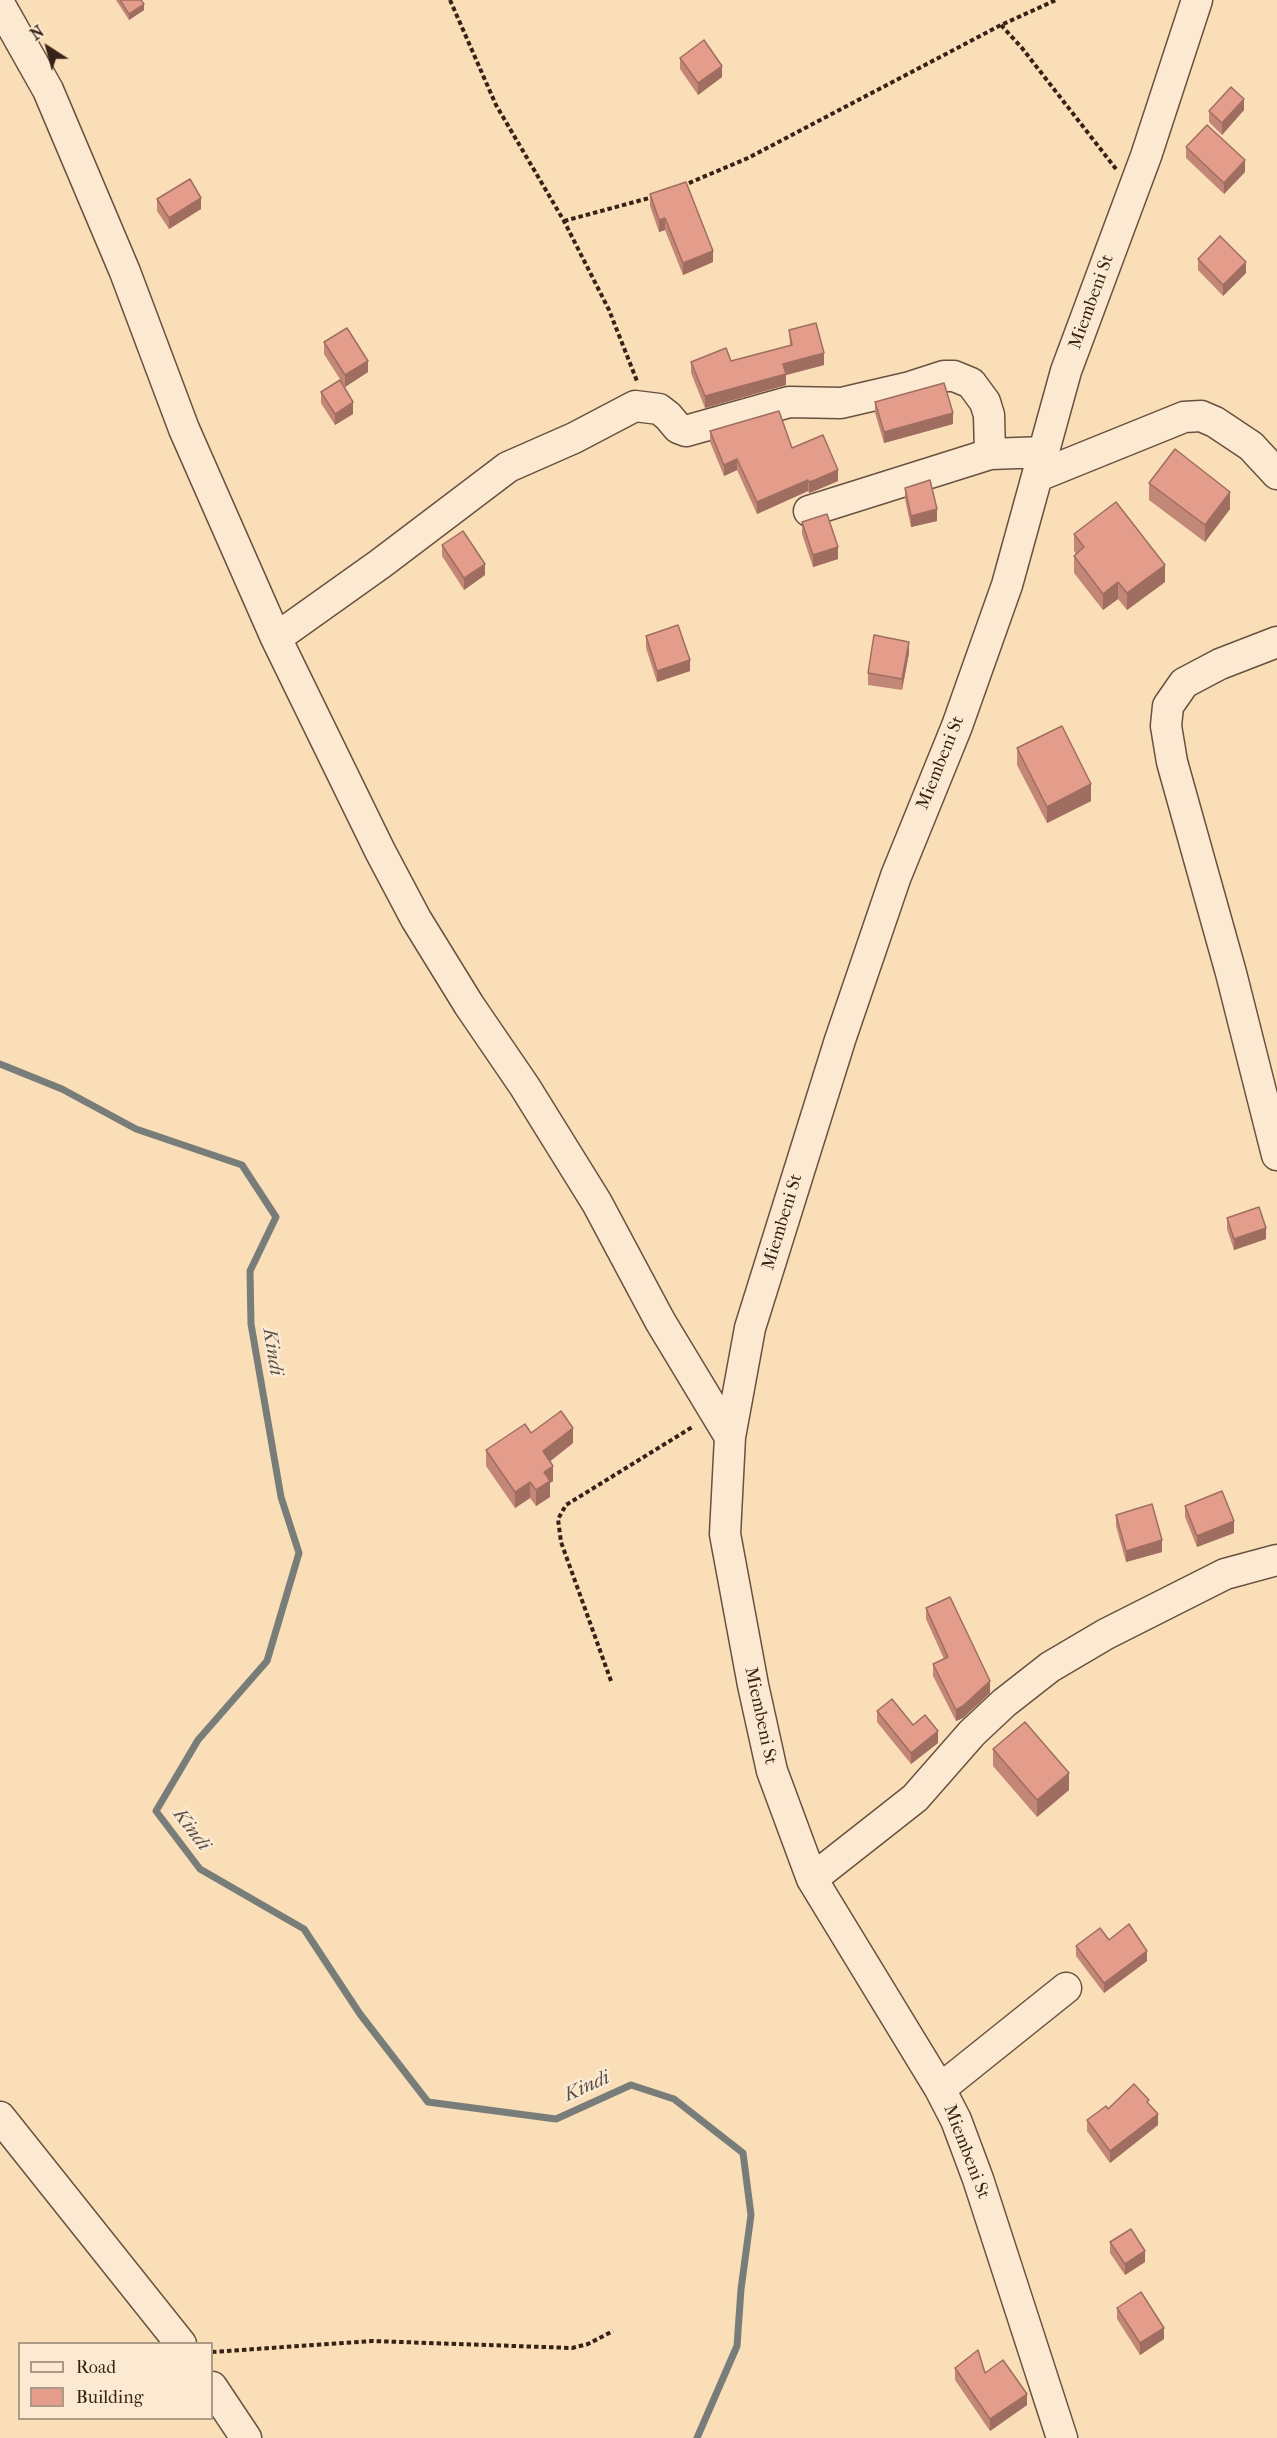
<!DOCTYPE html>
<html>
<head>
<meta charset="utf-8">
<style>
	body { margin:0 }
	#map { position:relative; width:1277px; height:2438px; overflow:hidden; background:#f9deb8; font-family:"IM FELL French Canon",serif }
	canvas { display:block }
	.legend { position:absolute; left:18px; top:2342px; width:195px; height:78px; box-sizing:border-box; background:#fbead1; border:2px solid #ad9a87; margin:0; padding:8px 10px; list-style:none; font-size:18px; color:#372217 }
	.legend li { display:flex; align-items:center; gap:12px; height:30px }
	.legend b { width:30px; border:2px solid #ad9a87 }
	.north { position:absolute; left:18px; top:18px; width:60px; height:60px; -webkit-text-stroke:4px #fbead1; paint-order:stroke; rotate:324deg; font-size:16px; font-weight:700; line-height:24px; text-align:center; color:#372217 }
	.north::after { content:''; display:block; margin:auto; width:21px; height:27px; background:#372217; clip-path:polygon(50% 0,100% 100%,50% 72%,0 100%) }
</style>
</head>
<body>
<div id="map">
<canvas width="1277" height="2438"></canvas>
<ul class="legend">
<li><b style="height:8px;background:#fbead1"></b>Road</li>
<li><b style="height:16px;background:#e39d8a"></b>Building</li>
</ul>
<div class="north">N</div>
</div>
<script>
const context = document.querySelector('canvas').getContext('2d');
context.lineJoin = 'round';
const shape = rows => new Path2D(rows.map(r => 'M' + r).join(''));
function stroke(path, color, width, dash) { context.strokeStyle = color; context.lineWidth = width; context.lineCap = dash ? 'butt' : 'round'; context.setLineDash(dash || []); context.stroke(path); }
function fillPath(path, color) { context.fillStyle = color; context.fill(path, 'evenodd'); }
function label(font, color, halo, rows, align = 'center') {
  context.font = font + ' "IM FELL French Canon",serif'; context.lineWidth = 5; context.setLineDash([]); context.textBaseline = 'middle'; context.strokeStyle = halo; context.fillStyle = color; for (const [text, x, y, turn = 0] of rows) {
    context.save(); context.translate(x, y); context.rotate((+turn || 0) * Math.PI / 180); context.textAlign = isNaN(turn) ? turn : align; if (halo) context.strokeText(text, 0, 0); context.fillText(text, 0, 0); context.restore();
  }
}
stroke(shape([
	[0,1064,62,1089,136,1129,242,1165,276,1217,250,1271,251,1324,281,1497,299,1553,267,1661,198,1740,156,1811,200,1869,304,1929,360,2014,428,2102,556,2119,631,2085,674,2099,743,2153,751,2215,741,2289,737,2346,697,2438]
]), '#787d79', 7);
const minor = shape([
	[0,5,48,90,125,272,184,429,276,638,380,851,416,919,469,1005,525,1087,597,1203,660,1321,730,1437],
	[1038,476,1184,417,1201,416,1215,422,1251,446,1277,474],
	[809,511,990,454,1044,452],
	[276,638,380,564,508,467,574,438,635,406,659,409,668,416,678,428,686,431,789,402,841,403,910,387,944,376,954,376,971,383,985,402,989,415,990,454],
	[1277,642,1220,664,1184,683,1168,706,1166,726,1172,762,1231,973,1277,1155],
	[812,1879,915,1798,972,1733,1004,1703,1050,1667,1106,1634,1225,1574,1277,1560],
	[940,2089,1066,1988],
	[0,2117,181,2344],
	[212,2387,246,2438],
	[1062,2438,978,2179,956,2120,940,2089,812,1879,772,1771,753,1685,725,1534,730,1437,750,1328,840,1040,896,876,957,726,1007,585,1066,371,1146,156,1197,0]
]);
stroke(minor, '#68513f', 33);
stroke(shape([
	[450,0,496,105,564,221,609,310,637,381],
	[1001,25,1022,48,1116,169],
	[682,186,748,158,1001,25,1056,0],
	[564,221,653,197],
	[611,1681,561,1542,558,1519,566,1505,694,1426],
	[212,2352,372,2341,572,2348,588,2344,613,2331]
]), '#372217', 4, [4.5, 3]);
stroke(minor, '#fbead1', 30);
fillPath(shape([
	[116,0,141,0,144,10,129,20],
	[680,58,722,77,698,95,680,69],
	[1244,110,1222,135,1209,122,1209,111],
	[1186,147,1245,172,1224,194,1186,158],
	[650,194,713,262,683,275,665,230,659,232,650,206],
	[157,199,201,209,169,229,157,211],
	[1198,259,1246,273,1223,296,1198,270],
	[789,330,824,365,786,375,786,385,705,408,691,373,691,362,731,361,790,345],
	[324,342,368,372,345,387,324,354],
	[321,392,353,414,335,425,321,403],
	[875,402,953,424,884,443,875,413],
	[710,431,792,448,838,481,815,491,809,493,808,491,757,514,737,470,724,476,710,442],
	[1149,483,1230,509,1205,542,1149,500],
	[905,488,937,521,911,527,905,499],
	[802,522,838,559,813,567,802,534],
	[1074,534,1165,582,1127,610,1118,599,1103,610,1074,573,1074,556,1076,554,1074,551],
	[442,545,485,575,464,590,442,556],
	[646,636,690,671,657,682,646,648],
	[909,653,902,690,868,685,868,673],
	[1017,748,1091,801,1047,823,1017,765],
	[1227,1218,1266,1239,1234,1250,1227,1229],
	[531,1433,573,1443,550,1461,553,1481,550,1483,550,1497,536,1506,530,1498,515,1508,486,1466,486,1450],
	[1185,1506,1234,1533,1197,1547,1185,1517],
	[1116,1515,1162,1552,1126,1562,1116,1526],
	[926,1608,990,1693,963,1718,956,1721,933,1676,933,1664,944,1659,926,1619],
	[877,1711,913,1725,938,1743,911,1764,877,1722],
	[993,1749,1069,1790,1037,1817,993,1766],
	[1109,1940,1147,1961,1104,1993,1076,1956,1076,1946],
	[1149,2105,1158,2125,1110,2163,1087,2131,1087,2120,1108,2109],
	[1110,2242,1145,2262,1125,2275,1110,2253],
	[1117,2308,1164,2339,1140,2355,1117,2319],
	[955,2368,985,2373,1027,2405,990,2431,955,2380]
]), '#c38777');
fillPath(shape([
	[144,4,144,10,129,20,129,14],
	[722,66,722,77,698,95,698,83],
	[1244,99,1244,110,1222,135,1222,123],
	[1245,160,1245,172,1224,194,1224,183],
	[201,198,201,209,169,229,169,218],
	[665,218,665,230,659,232,659,220],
	[713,251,713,262,683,275,683,263],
	[1246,262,1246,273,1223,296,1223,285],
	[824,353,824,365,786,375,786,385,705,408,705,396,783,364],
	[368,361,368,372,345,387,345,375],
	[353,402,353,414,335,425,335,414],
	[953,413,953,424,884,443,884,432],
	[737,459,737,470,724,476,724,465],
	[838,470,838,481,809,493,809,482],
	[808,480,808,491,757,514,757,502],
	[1230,492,1230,509,1205,542,1205,525],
	[937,509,937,521,911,527,911,516],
	[838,547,838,559,813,567,813,555],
	[485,564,485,575,464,590,464,578],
	[1165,565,1165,582,1127,610,1127,593],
	[1118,582,1118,599,1103,610,1103,594],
	[909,642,909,653,902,690,902,679],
	[690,660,690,671,657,682,657,671],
	[1091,784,1091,801,1047,823,1047,807],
	[1266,1228,1266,1239,1234,1250,1234,1239],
	[573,1428,573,1443,543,1467,543,1451],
	[553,1466,553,1481,550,1483,550,1497,536,1506,536,1490,544,1472],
	[530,1482,530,1498,515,1508,515,1492],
	[1234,1521,1234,1533,1197,1547,1197,1536],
	[1162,1540,1162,1552,1126,1562,1126,1551],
	[990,1681,990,1693,963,1718,956,1721,956,1710],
	[938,1731,938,1743,911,1764,911,1753],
	[1069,1773,1069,1790,1037,1817,1037,1800],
	[1147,1951,1147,1961,1104,1993,1104,1983],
	[1158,2114,1158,2125,1110,2163,1110,2151],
	[1145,2251,1145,2262,1125,2275,1125,2264],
	[1164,2328,1164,2339,1140,2355,1140,2343],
	[1027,2394,1027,2405,990,2431,990,2419]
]), '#9f6e61');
const building = shape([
	[120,0,141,0,144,4,129,14,120,0],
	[704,40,722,66,698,83,680,58,704,40],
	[1231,87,1244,99,1222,123,1209,111,1231,87],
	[1207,125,1245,160,1224,183,1186,147,1207,125],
	[190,179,201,198,169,218,157,199,190,179],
	[686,182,713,251,683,263,665,218,659,220,650,194,686,182],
	[1220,236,1246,262,1223,285,1198,259,1220,236],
	[816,323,824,353,783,364,786,374,705,396,691,362,726,348,731,361,792,345,789,330,816,323],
	[347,328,368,361,345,375,324,342,347,328],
	[340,380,353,402,335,414,321,392,340,380],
	[944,383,953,413,884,432,875,402,944,383],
	[779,411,792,448,823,435,838,470,815,480,809,482,808,480,757,502,737,459,724,465,710,431,779,411],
	[1175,449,1230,492,1205,525,1149,483,1175,449],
	[930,480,937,509,911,516,905,488,930,480],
	[1116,502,1165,565,1127,593,1118,582,1103,594,1074,556,1084,547,1074,534,1116,502],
	[827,514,838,547,813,555,802,522,827,514],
	[463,531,485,564,464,578,442,545,463,531],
	[678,625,690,660,657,671,646,636,678,625],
	[874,635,909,642,902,679,868,673,874,635],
	[1062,726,1091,784,1047,807,1017,748,1062,726],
	[1259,1207,1266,1228,1234,1239,1227,1218,1259,1207],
	[561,1411,573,1428,543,1451,553,1466,544,1472,550,1481,536,1490,530,1482,515,1492,486,1450,525,1424,531,1433,561,1411],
	[1222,1491,1234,1521,1197,1536,1185,1506,1222,1491],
	[1152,1504,1162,1540,1126,1551,1116,1515,1152,1504],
	[950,1597,990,1681,963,1706,956,1710,933,1664,948,1657,926,1608,950,1597],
	[892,1699,913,1725,925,1715,938,1731,911,1753,877,1711,892,1699],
	[1025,1722,1069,1773,1037,1800,993,1749,1025,1722],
	[1129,1924,1147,1951,1104,1983,1076,1946,1100,1928,1109,1940,1129,1924],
	[1134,2084,1149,2100,1147,2102,1158,2114,1110,2151,1087,2120,1106,2106,1108,2109,1134,2084],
	[1131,2229,1145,2251,1125,2264,1110,2242,1131,2229],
	[1141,2292,1164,2328,1140,2343,1117,2308,1141,2292],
	[978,2350,985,2373,1003,2360,1027,2394,990,2419,955,2368,978,2350]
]);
fillPath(building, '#e39d8a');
stroke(building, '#9f6e61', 1.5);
label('18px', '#372217', '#fbead1', [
	["Miembeni St",1092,302,-70],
	["Miembeni St",941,763,-68],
	["Miembeni St",783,1222,-73],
	["Miembeni St",760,1716,78],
	["Miembeni St",966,2152,69]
]);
label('italic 20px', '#584f48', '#fbead1', [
	["Kindi",272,1352,81],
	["Kindi",191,1830,53],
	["Kindi",587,2087,-24]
]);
</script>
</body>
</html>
